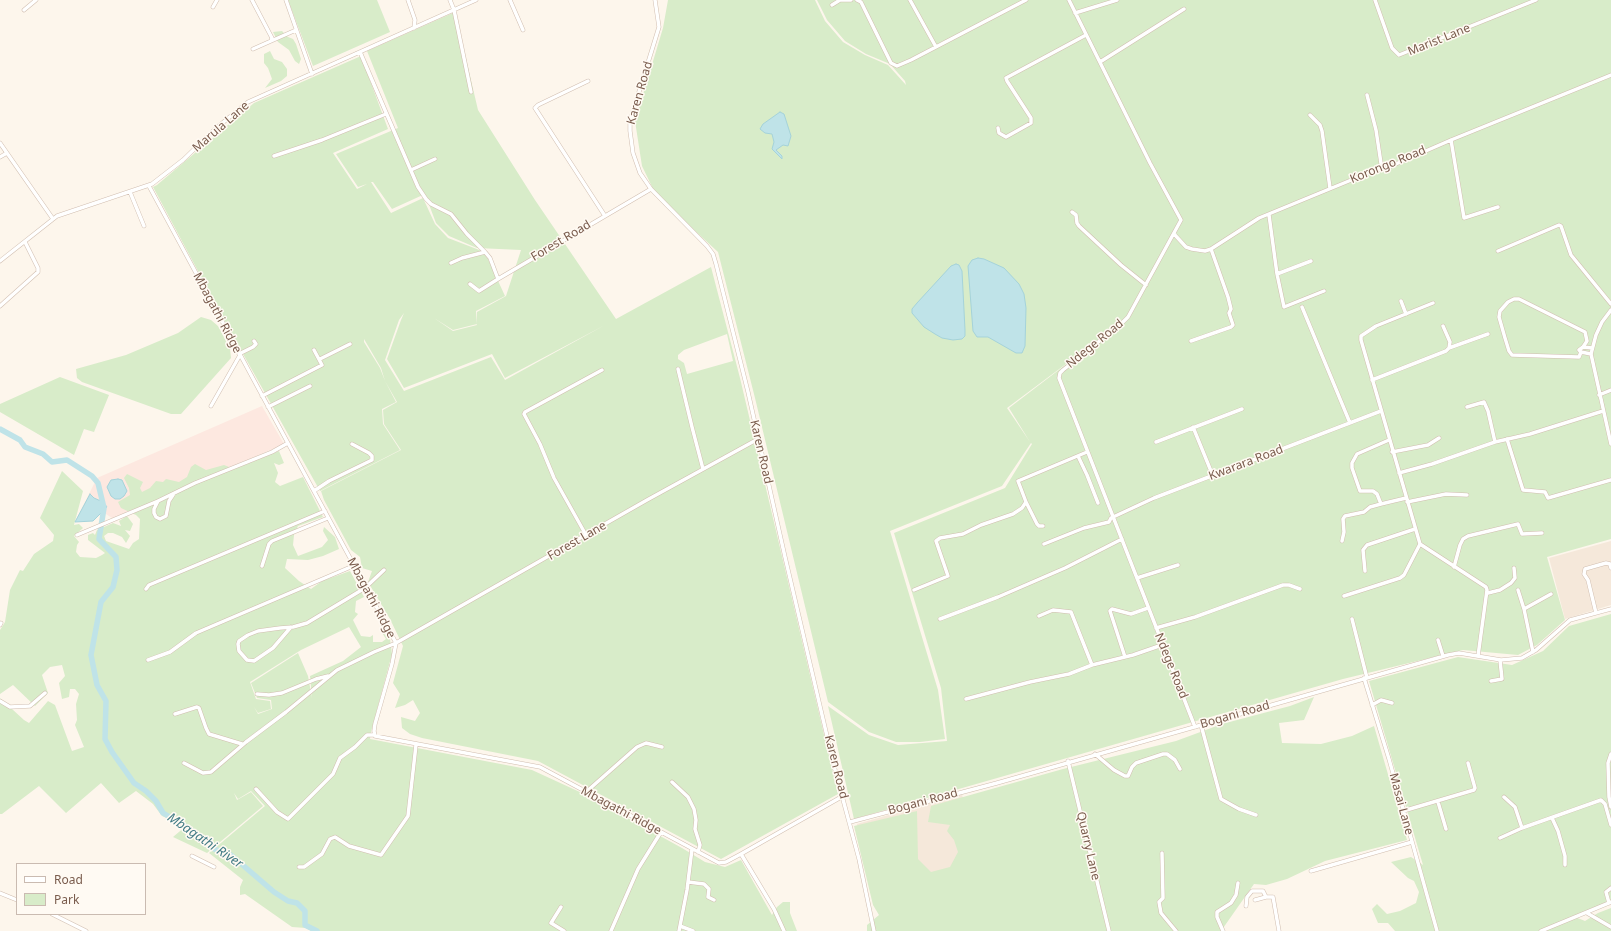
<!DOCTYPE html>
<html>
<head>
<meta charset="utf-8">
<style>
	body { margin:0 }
	#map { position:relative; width:1611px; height:931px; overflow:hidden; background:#fdf6ec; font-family:"Noto Sans",sans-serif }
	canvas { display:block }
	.legend { position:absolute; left:16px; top:863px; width:130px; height:52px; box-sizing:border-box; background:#fffaf3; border:1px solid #cabbb1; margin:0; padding:5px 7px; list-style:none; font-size:12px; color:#7a5c4d }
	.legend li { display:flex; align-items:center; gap:8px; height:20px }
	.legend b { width:20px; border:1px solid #cabbb1 }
</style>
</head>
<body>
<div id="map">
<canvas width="1611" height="931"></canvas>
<ul class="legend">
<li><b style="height:5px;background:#fff"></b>Road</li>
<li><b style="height:11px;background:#d8ecc9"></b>Park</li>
</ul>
</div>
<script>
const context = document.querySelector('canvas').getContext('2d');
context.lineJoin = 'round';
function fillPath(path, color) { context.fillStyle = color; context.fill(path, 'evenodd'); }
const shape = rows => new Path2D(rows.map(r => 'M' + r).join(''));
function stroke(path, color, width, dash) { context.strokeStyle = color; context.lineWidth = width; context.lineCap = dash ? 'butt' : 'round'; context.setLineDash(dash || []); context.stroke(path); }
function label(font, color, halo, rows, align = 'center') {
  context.font = font + ' "Noto Sans",sans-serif'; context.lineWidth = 3; context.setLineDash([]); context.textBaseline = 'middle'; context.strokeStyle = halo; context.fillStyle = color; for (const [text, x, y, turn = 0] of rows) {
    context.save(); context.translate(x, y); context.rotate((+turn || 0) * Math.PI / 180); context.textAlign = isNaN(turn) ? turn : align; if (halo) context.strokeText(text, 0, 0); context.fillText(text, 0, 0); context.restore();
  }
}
fillPath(shape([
	[1611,541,1611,605,1565,619,1549,558],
	[962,794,979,878,874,901,857,824]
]), '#f5e8da');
fillPath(shape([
	[262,406,284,444,116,518,112,518,103,512,93,521,75,522,97,478]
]), '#fde8e0');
fillPath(shape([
	[288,0,377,0,390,32,313,66],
	[668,0,815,0,825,21,843,42,865,55,888,65,906,85,905,81,890,64,866,54,845,41,827,20,817,0,1611,0,1611,539,1547,557,1565,620,1537,645,1518,655,1463,650,1343,679,854,819,828,706,869,735,898,745,947,741,941,688,894,533,1005,488,1032,444,1031,443,1002,486,890,531,938,690,945,739,920,742,896,742,869,732,828,702,755,398,718,252,656,195,642,166,635,121,663,28],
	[1094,343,1009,408,1030,442,1007,408],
	[455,12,478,110,535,200,616,319,711,267,740,378,838,794,721,859,538,761,422,738,410,734,402,728,401,717,415,721,420,713,413,700,405,705,395,708,400,694,393,683,403,646,390,619,368,582,372,571,362,568,360,557,351,550,324,500,321,491,401,450,384,424,383,410,397,402,385,381,381,368,364,339,364,342,380,368,385,381,396,402,382,409,383,424,400,450,320,491,229,329,153,187,157,185,254,103,361,56,388,129,333,153,357,189,367,184,358,187,336,154,398,128,367,51],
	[371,182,373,182,392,209,425,194,436,223,449,236,477,248,521,250,506,296,477,312,477,325,453,331,434,318,453,330,477,324,476,311,505,296,488,259,482,251,448,238,435,224,423,198,391,213],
	[404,313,401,320,429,315,401,320,387,359,404,388,492,354,505,378,605,325,505,380,491,357,404,391,385,360,399,320],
	[727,334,733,361,687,374,684,363,678,359,678,355,684,350],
	[282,31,288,37,293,39,296,44,301,59,299,64,295,61,289,50,278,42,273,32],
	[270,51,274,59,282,62,287,69,287,76,281,81,265,88,272,79,268,68,264,63,264,54],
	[201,317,211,320,218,326,230,349,231,358,181,414,171,414,82,382,77,378,76,369,126,355,178,333],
	[60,377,109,395,94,432,84,429,74,455,0,412,0,404],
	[279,451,284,463,279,465,274,463,278,473,275,482,280,486,303,477,323,517,298,526,294,535,293,545,298,556,322,547,328,540,323,531,324,527,335,537,339,549,323,556,308,560,287,559,285,568,299,581,311,589,322,581,350,571,364,597,356,601,355,612,358,614,353,620,361,636,370,637,373,635,373,642,382,642,386,639,381,631,390,639,392,654,371,732,370,739,532,770,582,793,682,848,705,862,725,867,741,860,772,915,777,907,783,902,790,902,790,913,797,931,311,931,306,928,292,927,245,894,240,895,240,887,243,880,209,853,265,806,251,791,238,799,234,793,237,800,251,792,263,806,207,853,173,837,186,826,162,816,153,804,136,791,119,803,101,783,66,813,39,786,2,814,0,814,0,698,24,720,29,723,48,701,55,705,72,751,84,747,75,725,77,720,76,704,79,694,75,689,70,689,69,697,62,699,59,683,65,676,62,665,50,667,42,675,48,693,35,706,13,685,0,694,0,630,5,622,10,590,20,570,23,571,34,554,53,541,54,535,40,518,62,471,83,491,74,525,79,524,83,528,74,536,79,542,77,545,76,552,80,557,96,558,102,555,105,553,88,540,88,535,93,533,95,535,97,530,113,523,121,526,119,521,127,516,133,524,130,531,125,530,130,536,126,543,122,537,113,533,108,533,104,536,106,541,129,549,133,543,139,539,140,519,136,515,121,508,118,502,130,495,129,488,124,478,127,474,143,482,140,488,142,492,150,488,156,481,163,482,166,479,179,482,187,477,191,467,195,464,206,470,224,465,234,469],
	[349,627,361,647,343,661,310,676,312,698,308,676,298,653,251,683,257,698,271,700,272,709,258,714,254,707,236,706,254,707,258,713,271,709,270,701,256,699,250,682,301,650],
	[1611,614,1611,903,1575,917,1585,921,1598,913,1611,908,1611,931,1395,931,1388,923,1378,923,1372,909,1377,904,1387,914,1400,911,1416,903,1419,892,1414,881,1408,878,1391,862,1411,857,1423,865,1369,681,1458,657,1512,665,1543,651,1569,626],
	[1314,697,1304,720,1279,723,1282,743,1321,744,1352,736,1374,726,1407,840,1325,861,1287,879,1266,885,1254,884,1221,931,867,931,867,925,879,915,873,905,854,826,917,811,918,859,931,872,950,867,958,852,954,840,947,831,950,825,928,822,931,806,1063,769,1176,741,1222,724,1290,706]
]), '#d8ecc9');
const water = shape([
	[780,112,784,114,791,136,788,146,783,145,776,150,782,156,782,159,772,149,774,142,772,134,765,133,760,129,763,124,780,112],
	[978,258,984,259,1004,268,1019,284,1024,294,1026,308,1025,346,1022,353,1016,353,988,337,977,337,973,331,968,266,972,260,978,258],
	[956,264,959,265,962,271,965,330,965,336,962,339,953,340,942,338,935,334,924,327,912,313,912,309,917,303,951,266,956,264],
	[118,479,122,480,127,491,124,496,120,499,115,499,111,496,107,487,111,480,118,479],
	[90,494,94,498,103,502,107,507,93,521,75,522,90,494]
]);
fillPath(water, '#bfe3e8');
stroke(water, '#a5d3da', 1);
stroke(shape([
	[0,429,20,440,25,447,43,454,52,462,67,460,92,476,98,483,104,508,99,539,116,557,117,570,113,587,101,602,91,655,97,685,106,701,105,739,112,752,134,783,146,791,156,801,163,813,190,829,214,849,231,855,274,892,288,901,297,903,305,911,305,925,317,931]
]), '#bfe3e8', 5.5);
const minor = shape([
	[252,0,272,38,271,41,253,49],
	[286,0,312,74],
	[408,0,415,20,414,28],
	[450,0,454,10,471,92],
	[510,0,523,30],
	[655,0,659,27,630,121,630,131,633,153,640,173,651,189,707,246,713,254,716,264,748,392,785,557,834,766,859,859,874,931],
	[857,0,861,2,891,63,897,66,911,60,1026,0],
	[910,0,936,47],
	[1069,0,1150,163,1181,220,1128,317,1121,324,1063,370,1060,373,1059,378,1195,727],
	[1375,0,1392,48,1399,55,1536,0],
	[832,5,840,0,851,0],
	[213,7,217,0],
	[24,10,36,0],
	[1075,13,1117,0],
	[271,41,296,30],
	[360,52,418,187,426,199,431,204,451,214,467,234,485,252,490,258,498,279,651,189],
	[1100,62,1184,9],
	[588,81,538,105,535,108,605,216],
	[1367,95,1376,130,1382,170],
	[1310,115,1320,125,1322,131,1330,188],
	[998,128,999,133,1006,137,1031,123,1031,118,1007,81,1006,78,1086,35],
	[1451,140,1464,218,1498,207],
	[0,143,53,219],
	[274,156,322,140,386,114],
	[0,157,7,153],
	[411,170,435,159],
	[149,186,396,643,392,664,375,724,374,731,375,736,540,767,719,863,726,862,741,854,843,796],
	[130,192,144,226],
	[1072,212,1076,215,1077,223,1079,226,1121,265,1146,285],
	[1269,215,1277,274,1311,261],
	[1174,234,1186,247,1192,249,1205,251,1211,249,1259,218,1378,169,1382,170,1451,140,1611,75],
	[1498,251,1559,225,1561,226,1571,255,1611,304],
	[0,261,57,216,152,184,183,160,215,129,248,102,476,0],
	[451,263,462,258,485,252],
	[1277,274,1284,307,1324,291],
	[470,284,479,291,498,279],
	[1401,301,1406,314],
	[1433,303,1376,326,1361,336,1361,340,1420,544,1486,587,1487,590,1478,656],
	[0,306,38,272,38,268,25,242],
	[1302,307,1350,423],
	[1611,310,1602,322,1596,335,1591,354,1611,444],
	[1191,341,1231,327,1233,325,1229,313,1231,309,1228,297,1211,249],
	[1449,348,1488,334],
	[1581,352,1579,357,1512,355,1509,351,1505,338,1499,317,1500,311,1508,302,1514,299,1519,299,1585,332,1587,341,1583,347],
	[239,354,253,347,256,344,254,341],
	[1591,354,1581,352,1579,350,1583,347,1592,348],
	[320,359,350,344],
	[678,369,692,427,703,469],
	[1372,380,1446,351,1449,348,1450,342,1443,326],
	[1599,395,1611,390],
	[262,396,322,365,314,350],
	[211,406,240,355],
	[268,407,310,386],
	[1193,427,1213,476],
	[1507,439,1523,490,1545,492,1548,498,1611,480],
	[1389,440,1357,454,1352,463,1352,468,1360,491,1373,491,1377,494,1381,504,1406,498],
	[1156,442,1242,409],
	[1495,442,1530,434,1603,411],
	[1392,452,1428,445,1439,438],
	[1078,456,1087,475,1098,503],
	[1399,473,1432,464,1495,442,1488,411,1484,402,1467,407],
	[314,491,329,481,372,460,372,456,369,453,352,444],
	[158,501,154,509,154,513,156,517,160,519,166,516,169,501,173,495],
	[1026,502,1037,524,1039,526,1043,526],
	[1407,502,1446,494,1467,495],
	[77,535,158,501,195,483,272,452,288,443],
	[586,535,554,478,540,444,524,414,525,412,602,370],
	[1342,541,1344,532,1343,519,1345,516,1364,512,1370,507,1381,504],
	[1044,544,1084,528,1109,522,1111,518,1154,498,1381,411],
	[262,566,269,544,272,541,328,518],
	[1454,567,1460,545,1463,539,1468,536,1518,524,1522,534,1542,533],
	[1365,571,1363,550,1367,545,1415,529],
	[1137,578,1178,565],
	[146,589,149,585,325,511],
	[914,590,948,576,936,541,940,538,963,534,981,525,1013,514,1022,508,1026,502,1018,481,1087,452],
	[1518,590,1524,609,1533,652],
	[1488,593,1500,590,1511,583,1515,578,1514,568],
	[1344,596,1400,578,1404,575,1420,544],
	[1524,609,1551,594],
	[1596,613,1588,580,1584,574,1585,569,1606,563,1610,564,1611,568],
	[940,619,998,597,1065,568,1122,539],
	[1352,619,1367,678],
	[0,625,1,623],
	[291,627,273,648,254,661,247,660,239,651,238,644,239,641,248,635,258,631,280,628,293,627,307,623,365,588,384,570],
	[1156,628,1195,617,1283,585,1289,585,1300,589],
	[1438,640,1443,656],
	[1125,657,1110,611,1112,609,1131,614,1148,608],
	[148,660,170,652,196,633,353,566],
	[1092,665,1133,655,1162,645],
	[1364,678,1389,759,1437,931],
	[1491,681,1502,679,1500,660],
	[257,694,269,695,282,693,316,679,328,676],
	[966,699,1030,682,1069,674,1092,665,1071,612,1053,610,1039,616],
	[0,701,10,707,30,706,45,693],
	[1372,705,1381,700,1392,703],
	[175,714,197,707,199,708,206,728,209,734,242,744],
	[1201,725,1221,799,1239,809,1256,815],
	[1095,754,1114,770,1125,776,1128,776,1132,767,1136,763,1163,754,1167,754,1175,760,1180,769],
	[1611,754,1608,763,1609,797,1611,807],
	[1068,761,1109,931],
	[184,763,203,773,211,772,246,742,286,712,337,670,374,652,396,643,647,500,758,439],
	[672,782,688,797,694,809,696,820,695,829,700,845,698,852],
	[256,789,277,812,288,819,333,774,340,758,355,747,367,735,374,735],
	[586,792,637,747,646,743,662,747],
	[1504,797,1515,807,1522,828,1601,800,1605,804,1611,825],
	[1438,802,1446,829],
	[1403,811,1474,790,1475,788,1468,763],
	[1552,818,1558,831,1565,856,1565,865],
	[850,822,997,783,1448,655,1459,653,1501,660,1522,658,1536,650,1570,620,1611,609],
	[1500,838,1522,828],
	[1162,853,1163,898,1159,902,1161,913,1176,931],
	[741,854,774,909,784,931],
	[192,856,214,867],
	[299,867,304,867,322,854,330,839,335,837,349,846,381,855,408,816,416,745],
	[1311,871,1412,842],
	[688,882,704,884,709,889,708,897,714,900],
	[0,893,17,900],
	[1255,900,1266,897,1273,897,1279,931],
	[1609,903,1606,892,1611,888],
	[1246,906,1247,897,1252,891,1263,891,1266,897],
	[561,907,551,923,564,931],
	[1587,913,1611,927],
	[52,914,86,931],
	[680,926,693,931],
	[611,931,638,869,661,832],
	[679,931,687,890,692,849],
	[1223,931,1217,917,1217,912,1231,903,1236,895,1238,883],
	[1541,931,1611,902]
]);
stroke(minor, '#d1beb0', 4.5);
stroke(minor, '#fff', 3.5);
label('12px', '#7a5c4d', '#fffaf3', [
	["Marist Lane",1439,40,-22],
	["Karen Road",640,93,-74],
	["Marula Lane",221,127,-41],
	["Korongo Road",1388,165,-22],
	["Forest Road",561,241,-31],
	["Mbagathi Ridge",217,313,62],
	["Ndege Road",1095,344,-39],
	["Karen Road",761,452,77],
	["Kwarara Road",1246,463,-21],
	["Forest Lane",577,541,-30],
	["Mbagathi Ridge",371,598,62],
	["Ndege Road",1171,666,68],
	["Bogani Road",1235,715,-16],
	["Karen Road",836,767,76],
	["Bogani Road",923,802,-15],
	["Masai Lane",1401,804,75],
	["Mbagathi Ridge",621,811,28],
	["Quarry Lane",1088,846,77]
]);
label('italic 13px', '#437c86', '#fffaf3', [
	["Mbagathi River",205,841,34]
]);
</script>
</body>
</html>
